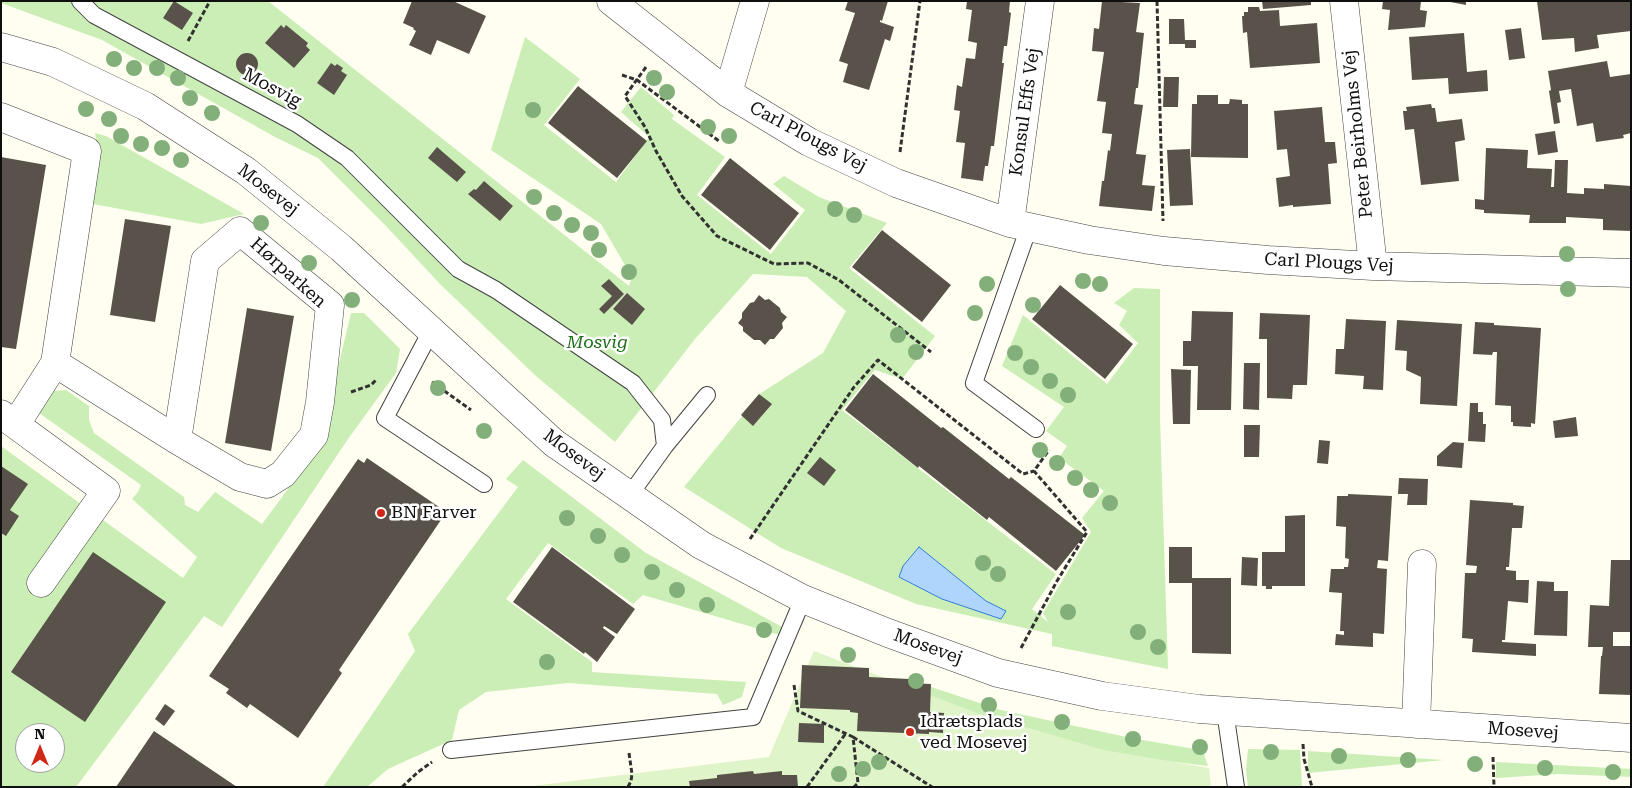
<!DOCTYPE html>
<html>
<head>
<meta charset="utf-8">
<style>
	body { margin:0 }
	#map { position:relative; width:1632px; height:788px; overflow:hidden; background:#fffef1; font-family:"Roboto Serif",serif }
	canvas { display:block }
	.frame { position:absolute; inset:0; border:2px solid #0f0f0f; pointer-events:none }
	.north { position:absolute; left:15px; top:723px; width:50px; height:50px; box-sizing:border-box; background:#fff; border:1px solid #9f9f9f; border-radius:50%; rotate:0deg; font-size:14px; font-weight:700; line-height:20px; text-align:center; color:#0f0f0f }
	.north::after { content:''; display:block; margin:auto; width:18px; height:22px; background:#ce2918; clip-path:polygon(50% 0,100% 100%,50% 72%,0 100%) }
</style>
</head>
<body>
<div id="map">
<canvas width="1632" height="788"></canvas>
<div class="frame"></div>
<div class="north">N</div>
</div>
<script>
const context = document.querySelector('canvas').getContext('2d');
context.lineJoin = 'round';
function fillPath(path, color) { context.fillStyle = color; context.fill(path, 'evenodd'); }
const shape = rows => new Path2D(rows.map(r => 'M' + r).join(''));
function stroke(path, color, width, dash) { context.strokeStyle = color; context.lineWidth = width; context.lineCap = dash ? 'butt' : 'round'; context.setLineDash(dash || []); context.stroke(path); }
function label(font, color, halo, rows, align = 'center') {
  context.font = font + ' "Roboto Serif",serif'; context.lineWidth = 5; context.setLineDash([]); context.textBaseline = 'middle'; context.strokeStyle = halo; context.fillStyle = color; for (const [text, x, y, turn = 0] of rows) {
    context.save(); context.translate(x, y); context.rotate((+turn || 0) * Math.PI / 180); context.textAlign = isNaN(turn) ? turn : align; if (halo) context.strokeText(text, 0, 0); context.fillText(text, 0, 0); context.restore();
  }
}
fillPath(shape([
	[1,1,268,1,629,286,632,277,601,224,491,150,525,37,580,79,544,125,616,182,649,137,621,112,641,87,674,115,672,119,725,157,697,195,771,254,805,210,773,184,784,176,819,197,887,223,849,268,935,336,902,379,875,370,842,410,1056,574,1032,609,1048,622,1043,613,1091,532,1082,518,1104,491,1059,458,1067,446,1046,431,1064,407,1002,366,1023,315,1107,384,1138,343,1119,325,1127,311,1114,303,1134,288,1160,289,1160,418,1168,669,1052,646,1052,634,916,604,781,548,684,487,761,393,823,353,846,311,807,277,753,274,695,339,615,442,536,376,440,284,386,226,318,158,275,137,102,40,1,3],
	[95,133,106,136,244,214,201,224,93,204,99,151],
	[351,313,364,313,400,349,396,373,348,439,222,627,204,616,76,787,1,787,1,446,183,578,197,557,132,499,138,492,141,485,39,413,53,391,66,390,89,406,89,420,94,433,184,497,185,505,198,512,215,492,262,524,325,439,329,405],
	[25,733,55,733,55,763,25,763],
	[523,460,646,553,784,628,783,636,643,595,633,604,548,543,506,599,592,662,592,672,746,682,742,697,723,705,717,694,568,683,486,692,459,710,452,740,388,769,367,787,323,787,415,651,408,634,518,487,506,479],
	[931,687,1001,710,1131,738,1195,749,1204,754,1208,766,1126,756,930,712],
	[1248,749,1300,750,1302,787,1248,787,1246,770],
	[1308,751,1444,760,1308,773],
	[1496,762,1631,769,1631,777,1558,774,1496,778]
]), '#cbeeb6');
fillPath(shape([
	[814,651,977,713,1104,750,1209,768,1211,787,524,787,769,757]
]), '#dff4c9');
const water = shape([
	[919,547,986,601,1006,611,1001,619,942,599,899,577,903,566,919,547]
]);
fillPath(water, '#b0d5fc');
stroke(water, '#307edb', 1);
fillPath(shape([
	[174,1,193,13,182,30,163,18],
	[412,1,453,1,486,16,469,54,437,40,431,55,409,45,416,31,413,29,414,28,403,23],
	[848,1,888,1,882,21,880,20,880,22,894,27,890,41,885,39,869,90,843,82,848,64,839,61,855,13,845,10],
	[967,1,1010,1,1009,12,1011,13,1007,46,1004,46,1002,63,1004,63,994,146,991,146,988,166,985,166,983,181,961,178,965,143,956,142,960,111,954,110,957,85,962,87,966,58,975,59,977,43,968,41,972,10,966,9],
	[1102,1,1140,3,1136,32,1144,33,1138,88,1136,88,1134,104,1143,105,1136,154,1146,155,1142,185,1155,186,1152,211,1099,206,1102,181,1104,181,1108,150,1110,151,1112,134,1102,133,1106,102,1097,101,1104,52,1092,51,1094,28,1099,29],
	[1262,1,1311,1,1311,5,1263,9],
	[1383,1,1421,1,1420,10,1427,11,1425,27,1388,30,1390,10,1382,9],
	[1445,1,1466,1,1466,5],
	[1537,1,1631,1,1631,31,1597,35,1599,48,1575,52,1574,38,1542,40],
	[1248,7,1259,7,1260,11,1279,10,1280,26,1317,23,1320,63,1250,68,1247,32,1243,33,1242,16,1244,16,1244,12,1248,12],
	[1169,19,1184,19,1185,40,1196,40,1196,48,1185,48,1185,44,1169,44],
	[281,25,284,28,286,25,308,43,306,46,310,50,294,68,265,43],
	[1521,28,1525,58,1509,60,1505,30],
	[1464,33,1467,72,1487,70,1488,91,1449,94,1448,78,1412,80,1409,37],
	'236 64a11 11 0 1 1 22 0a11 11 0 1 1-22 0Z',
	[1607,61,1610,77,1631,74,1631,133,1623,135,1624,138,1596,142,1593,123,1577,126,1571,89,1559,91,1561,102,1557,103,1560,123,1554,124,1549,91,1551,90,1548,71],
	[331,63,335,66,337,64,343,68,341,71,347,75,334,95,317,83],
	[1164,77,1179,77,1178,107,1163,107],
	[578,86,647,141,617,178,548,123],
	[1197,95,1218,95,1218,104,1229,104,1230,99,1242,100,1242,104,1248,104,1248,158,1191,157,1192,104,1197,104],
	[1431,104,1432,108,1435,108,1437,122,1462,119,1465,140,1455,142,1459,181,1421,185,1414,129,1405,130,1403,111,1407,111,1406,107],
	[1322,107,1325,142,1335,142,1337,163,1328,164,1331,204,1293,207,1293,205,1279,207,1276,178,1290,176,1287,149,1277,150,1274,111],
	[1555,131,1558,152,1538,155,1535,134],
	[437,147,466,172,457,182,428,158],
	[1486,148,1528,150,1527,168,1552,169,1551,187,1554,187,1555,160,1568,160,1567,193,1584,194,1584,188,1604,189,1604,184,1631,186,1631,231,1603,230,1603,219,1566,217,1566,223,1529,223,1530,215,1484,213,1484,210,1475,209,1475,199,1484,200],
	[1190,149,1193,205,1170,206,1167,150],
	[1,157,46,165,16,349,1,347],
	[730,158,799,213,770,250,701,195],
	[484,181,513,206,500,221,468,194,474,189,476,190],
	[125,219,171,226,155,322,110,315],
	[882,230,951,285,922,322,852,267],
	[609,279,624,294,604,314,599,309,612,296,601,286],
	[1060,285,1133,344,1105,379,1032,319],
	[627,293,645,309,632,325,613,309],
	[759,295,765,300,769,299,780,308,781,312,787,317,782,323,783,328,774,339,770,339,765,345,760,340,754,340,743,331,743,327,738,323,742,318,742,313,750,303,754,302],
	[247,308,294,316,271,451,225,443],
	[1192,311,1233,312,1231,410,1197,410,1198,366,1183,366,1183,341,1191,341],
	[1260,313,1310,315,1307,385,1293,385,1292,399,1267,398,1267,339,1259,339],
	[1346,319,1386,321,1383,390,1363,389,1364,376,1335,374,1336,349,1344,349],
	[1397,320,1462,324,1457,406,1420,404,1421,377,1406,370,1407,351,1395,350],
	[1475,322,1494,323,1494,325,1541,328,1535,424,1531,423,1531,427,1513,426,1513,422,1511,422,1511,406,1495,405,1497,352,1493,352,1492,355,1473,354],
	[1244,363,1260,363,1259,410,1243,409],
	[1171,369,1191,370,1190,424,1173,424],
	[873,374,941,428,943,427,1009,479,1011,477,1085,535,1056,571,989,517,987,520,919,466,918,468,845,410],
	[759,394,772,404,753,426,741,415],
	[1470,403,1478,403,1478,412,1483,412,1483,424,1486,424,1485,442,1468,441],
	[1576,417,1578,436,1555,438,1553,421],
	[1244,425,1260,425,1259,457,1244,457],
	[1319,440,1330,441,1328,464,1317,463],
	[1453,442,1464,443,1462,468,1437,466,1437,456],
	[820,457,836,470,824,486,807,473],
	[367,458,442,509,439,514,443,517,339,670,342,673,298,738,250,704,247,708,226,693,229,689,209,676,358,459,364,463],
	[1,466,28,484,10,510,19,516,6,536,1,533],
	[1399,478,1428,479,1427,505,1407,505,1408,494,1398,494],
	[1348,494,1392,496,1388,561,1378,560,1377,568,1387,569,1384,634,1373,633,1373,647,1335,645,1336,634,1344,635,1344,631,1340,631,1342,593,1329,592,1331,569,1344,569,1344,567,1348,567,1349,559,1345,558,1346,527,1336,526,1337,496,1348,496],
	[1470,500,1513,503,1513,505,1524,506,1522,528,1512,528,1509,567,1506,567,1506,570,1516,571,1516,580,1529,580,1528,603,1508,601,1505,640,1502,640,1502,642,1536,644,1536,656,1472,652,1473,639,1462,638,1465,573,1476,573,1477,566,1466,565],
	[1305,515,1305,586,1272,586,1272,589,1266,589,1266,586,1262,586,1262,552,1285,552,1285,516],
	[552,547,635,609,617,634,604,626,603,628,615,637,597,662,585,652,584,654,513,602],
	[1169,547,1192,547,1192,578,1231,578,1231,654,1192,653,1192,583,1169,583],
	[93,552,166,602,85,722,11,672],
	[1242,557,1258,558,1257,586,1241,585],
	[1611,560,1631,560,1631,632,1613,632,1613,646,1631,646,1631,695,1599,694,1601,656,1602,656,1603,647,1588,647,1590,605,1609,606],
	[1537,581,1554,582,1554,591,1568,591,1567,636,1534,635],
	[802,665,869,668,869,677,909,679,909,683,931,684,930,712,944,713,943,733,929,732,929,734,857,731,858,713,850,712,850,710,800,708],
	[165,704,175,711,164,726,155,719],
	[799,723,824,724,824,743,798,742],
	[154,731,237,787,116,787],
	[753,771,754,774,782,771,782,775,797,775,798,787,690,787,689,781,717,778,717,775]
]), '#59524a');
const service = shape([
	[80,1,94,15,297,124,347,158,458,269,496,290,633,383,662,420,665,446,629,496],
	[1029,227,974,383,1036,429],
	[431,331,385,418,484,484],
	[665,446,707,395],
	[1225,711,1236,787],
	[451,750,753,717,803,599]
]);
const minor = shape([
	[611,1,728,93,809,142,896,183,1010,223,1089,240,1164,251,1268,260,1373,266,1631,273],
	[1344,1,1373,266],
	[1,47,53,62,145,106,246,171,341,248,554,443,701,545,803,599,888,633,998,673,1102,696,1199,709,1631,738],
	[728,93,755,1],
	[1,117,87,151,55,363,16,424],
	[1010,223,1040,1],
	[55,363,177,440,205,261,240,231,330,305,320,402,314,435,283,474,267,484,240,477,177,440],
	[1,414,106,491,41,583],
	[1416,724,1422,564]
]);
stroke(service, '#424242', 18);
stroke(minor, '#424242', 29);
stroke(shape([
	[1157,1,1163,221],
	[188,41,210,1],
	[646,67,625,96,645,127,656,151,682,196,717,236,774,264,808,263,839,280,931,352],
	[622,75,637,80,719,141],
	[900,152,920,1],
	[432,382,471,410],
	[351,392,371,385,376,380],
	[750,539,854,387,878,360,1023,474,1034,471],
	[1021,648,1057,581,1087,532,1034,471,1049,450],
	[794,685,798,711,853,737,858,783,854,787],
	[853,737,932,787],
	[1303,744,1304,759,1312,787],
	[1493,757,1494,787],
	[402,787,418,772,432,762],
	[628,787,631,781,632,774,629,753],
	[807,787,846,733]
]), '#313131', 3, [5, 2.5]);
stroke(service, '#fff', 16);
stroke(minor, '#fff', 28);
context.fillStyle = '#83af7a';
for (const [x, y] of [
	[114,59],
	[134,68],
	[157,68],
	[178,78],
	[654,78],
	[667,92],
	[190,98],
	[86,109],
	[533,110],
	[212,113],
	[109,119],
	[708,127],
	[121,136],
	[729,136],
	[141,144],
	[162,148],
	[181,160],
	[534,197],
	[835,209],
	[554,213],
	[854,215],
	[261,223],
	[572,225],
	[591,233],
	[599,250],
	[1567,254],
	[309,263],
	[629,272],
	[1083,281],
	[987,284],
	[1100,284],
	[1568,289],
	[352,300],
	[1033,305],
	[975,313],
	[898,335],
	[916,352],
	[1015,353],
	[1031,367],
	[1050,381],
	[438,388],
	[1068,395],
	[484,431],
	[1040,450],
	[1057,463],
	[1075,478],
	[1091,490],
	[1110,503],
	[567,518],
	[598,536],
	[622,555],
	[983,563],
	[652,572],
	[998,574],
	[677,590],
	[707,605],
	[1068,612],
	[764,630],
	[1138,632],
	[1158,647],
	[848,655],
	[547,662],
	[916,681],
	[989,705],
	[1062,722],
	[1133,739],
	[1200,747],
	[1271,752],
	[1339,756],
	[1408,760],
	[879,762],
	[1475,764],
	[1545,768],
	[863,769],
	[1613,772],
	[839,774]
]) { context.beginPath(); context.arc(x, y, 8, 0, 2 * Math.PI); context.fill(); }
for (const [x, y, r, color] of [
	[381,513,5,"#ce2918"],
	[910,732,5,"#ce2918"]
]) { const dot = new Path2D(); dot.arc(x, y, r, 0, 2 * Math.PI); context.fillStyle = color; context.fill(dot); stroke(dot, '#fff', 2); }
label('18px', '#0f0f0f', '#fff', [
	["Mosvig",272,88,28],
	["Konsul Effs Vej",1025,112,-82],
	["Peter Beirholms Vej",1358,134,-96],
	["Carl Plougs Vej",808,137,28],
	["Mosevej",268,190,38],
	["Carl Plougs Vej",1329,263,3],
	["Hørparken",288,273,42],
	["Mosevej",574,455,37],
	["Mosevej",928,647,20],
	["Mosevej",1523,731,4]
]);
label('italic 18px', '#1d6f18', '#fff', [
	["Mosvig",597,343]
]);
label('18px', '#0f0f0f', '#fff', [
	["BN Farver",391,513],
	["Idrætsplads",920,722],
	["ved Mosevej",920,743]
], 'left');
</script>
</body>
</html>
